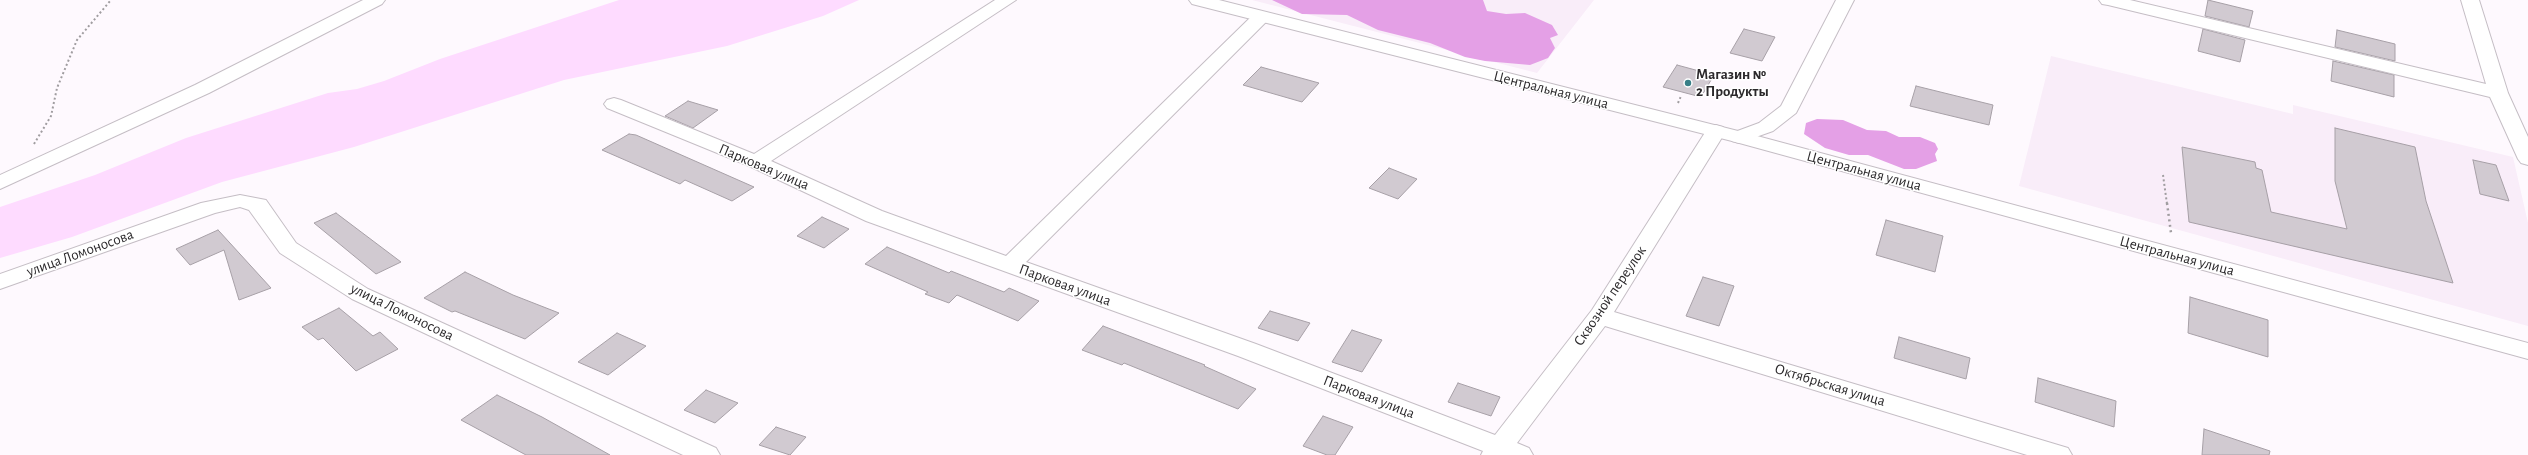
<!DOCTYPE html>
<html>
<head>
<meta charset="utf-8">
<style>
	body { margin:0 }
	canvas { display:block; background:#fef9fe }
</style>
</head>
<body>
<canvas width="2528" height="455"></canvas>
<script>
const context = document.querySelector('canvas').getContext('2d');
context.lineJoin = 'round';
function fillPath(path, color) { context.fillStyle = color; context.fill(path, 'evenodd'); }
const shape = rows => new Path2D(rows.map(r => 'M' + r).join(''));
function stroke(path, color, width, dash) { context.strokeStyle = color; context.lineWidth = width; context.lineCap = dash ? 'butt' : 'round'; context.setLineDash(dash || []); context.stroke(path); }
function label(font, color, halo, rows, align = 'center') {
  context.font = font + ' "Alegreya Sans",sans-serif'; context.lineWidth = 3; context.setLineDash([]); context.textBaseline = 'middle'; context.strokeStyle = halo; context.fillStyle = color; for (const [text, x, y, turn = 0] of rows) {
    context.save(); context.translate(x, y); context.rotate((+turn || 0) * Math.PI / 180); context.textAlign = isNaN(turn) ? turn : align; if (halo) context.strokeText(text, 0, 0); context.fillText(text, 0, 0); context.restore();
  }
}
fillPath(shape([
	[1252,0,1594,0,1537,73],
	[2051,56,2293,114,2293,105,2513,157,2528,223,2528,326,2019,186]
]), '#f9edf9');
fillPath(shape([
	[619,0,859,0,823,16,727,46,564,80,354,147,222,182,72,237,0,258,0,207,95,175,186,138,328,93,357,89,384,81,440,59]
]), '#fedbff');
fillPath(shape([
	[1272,0,1483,0,1487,11,1506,14,1525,13,1552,25,1558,35,1550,38,1555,48,1548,58,1530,65,1485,61,1465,57,1430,43,1378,30,1347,15,1302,14],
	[1817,119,1843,120,1867,130,1886,131,1899,137,1920,137,1935,143,1938,149,1935,154,1937,161,1916,169,1904,169,1868,155,1849,155,1825,148,1804,134,1806,123]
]), '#e4a0e6');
const building = shape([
	[2208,0,2253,11,2249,27,2205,16,2208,0],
	[1744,29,1775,37,1762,61,1730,53,1744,29],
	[2203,29,2245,40,2240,62,2198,51,2203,29],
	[2337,30,2395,44,2395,61,2335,47,2337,30],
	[2333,61,2394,75,2394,97,2331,81,2333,61],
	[1677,65,1714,75,1701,97,1663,87,1677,65],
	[1261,67,1319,83,1302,102,1243,85,1261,67],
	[1916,86,1993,105,1989,125,1910,106,1916,86],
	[688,101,718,110,693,128,665,116,688,101],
	[2335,128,2415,147,2426,201,2453,283,2189,222,2182,147,2255,162,2256,168,2262,170,2271,212,2347,229,2335,181,2335,128],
	[629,134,636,135,754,187,732,201,685,180,680,184,602,150,629,134],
	[2473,160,2496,165,2509,201,2480,194,2473,160],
	[1389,168,1417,179,1398,199,1369,188,1389,168],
	[336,213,401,262,376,274,314,223,336,213],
	[822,217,849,229,824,248,797,236,822,217],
	[1886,220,1943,236,1935,272,1876,255,1886,220],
	[218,230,219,231,271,288,239,300,224,250,190,265,176,249,218,230],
	[887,247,949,273,951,271,1004,292,1009,288,1039,301,1018,321,957,295,949,303,925,294,928,292,865,264,887,247],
	[465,272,513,295,559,313,525,339,455,311,452,312,424,298,465,272],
	[1703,277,1734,286,1719,326,1686,316,1703,277],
	[2190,297,2268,320,2268,357,2188,333,2190,297],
	[339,308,373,336,380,332,398,349,356,371,323,338,318,340,302,327,339,308],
	[1270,311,1310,323,1298,341,1258,328,1270,311],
	[1103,326,1205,365,1204,366,1256,389,1238,409,1124,363,1122,365,1082,350,1103,326],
	[1352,330,1382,340,1362,372,1332,362,1352,330],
	[617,333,646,346,608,375,578,362,617,333],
	[1899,337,1970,358,1966,379,1894,358,1899,337],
	[2038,378,2116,401,2114,427,2035,402,2038,378],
	[1458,383,1500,397,1491,416,1448,402,1458,383],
	[706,390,738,403,715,423,684,410,706,390],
	[497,395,542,417,610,455,526,455,461,420,497,395],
	[1323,416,1353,427,1335,455,1327,455,1303,446,1323,416],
	[776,427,806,437,790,455,759,445,776,427],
	[2204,429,2270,451,2269,455,2202,455,2204,429]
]);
fillPath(building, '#d1cad1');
stroke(building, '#a7a0a7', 1);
const street = shape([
	[363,0,385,0,382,4,209,93,0,189,0,175,195,85,363,0],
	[995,0,1016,0,771,161,882,211,1006,256,1255,13,1261,12,1267,13,1270,17,1267,21,1026,262,1256,344,1495,435,1592,310,1706,131,1709,127,1716,125,1723,127,1726,131,1614,312,2068,448,2072,455,2027,455,1605,326,1517,443,1529,448,1533,455,1481,455,1483,451,1238,356,866,221,749,166,607,108,604,104,607,100,614,98,621,100,754,154,995,0],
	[1836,0,1854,0,1796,113,1773,131,1739,143,1732,141,1729,137,1732,133,1759,123,1781,106,1836,0],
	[2099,0,2130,0,2486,84,2461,0,2479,0,2508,93,2528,137,2528,165,2521,163,2518,159,2490,97,2108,5,2102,4,2099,0],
	[240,195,266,200,296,243,368,289,716,448,720,455,683,455,352,299,280,253,249,210,240,207,215,213,0,289,0,274,201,203,240,195]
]);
const secondary = shape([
	[1189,0,1219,0,1746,133,2528,343,2528,359,1732,141,1192,4,1189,0]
]);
stroke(street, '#c5bec5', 2);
stroke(secondary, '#c5bec5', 2);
stroke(shape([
	[1678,103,1681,96],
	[34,144,51,116,57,88,77,40,111,0],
	[2163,175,2167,204]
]), '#a09da0', 2, [2, 2.5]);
stroke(shape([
	[2167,203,2171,233]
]), '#a09da0', 2.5, [2, 3.5]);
fillPath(street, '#fff');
fillPath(secondary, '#fff');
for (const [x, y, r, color] of [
	[1688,83,4,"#387f87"]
]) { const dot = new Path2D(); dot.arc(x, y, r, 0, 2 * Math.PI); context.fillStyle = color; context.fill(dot); stroke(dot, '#fff', 1.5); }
label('bold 15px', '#2b292b', '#fff', [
	["Магазин №",1696,74],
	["2 Продукты",1696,91]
], 'left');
label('15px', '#2b292b', '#fff', [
	["Центральная улица",1551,90,14],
	["Парковая улица",764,167,23],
	["Центральная улица",1864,171,15],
	["улица Ломоносова",80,253,-20],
	["Центральная улица",2177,256,15],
	["Парковая улица",1065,285,20],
	["Сквозной переулок",1610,296,-56],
	["улица Ломоносова",402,312,26],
	["Октябрьская улица",1830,385,17],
	["Парковая улица",1369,397,21]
]);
</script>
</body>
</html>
